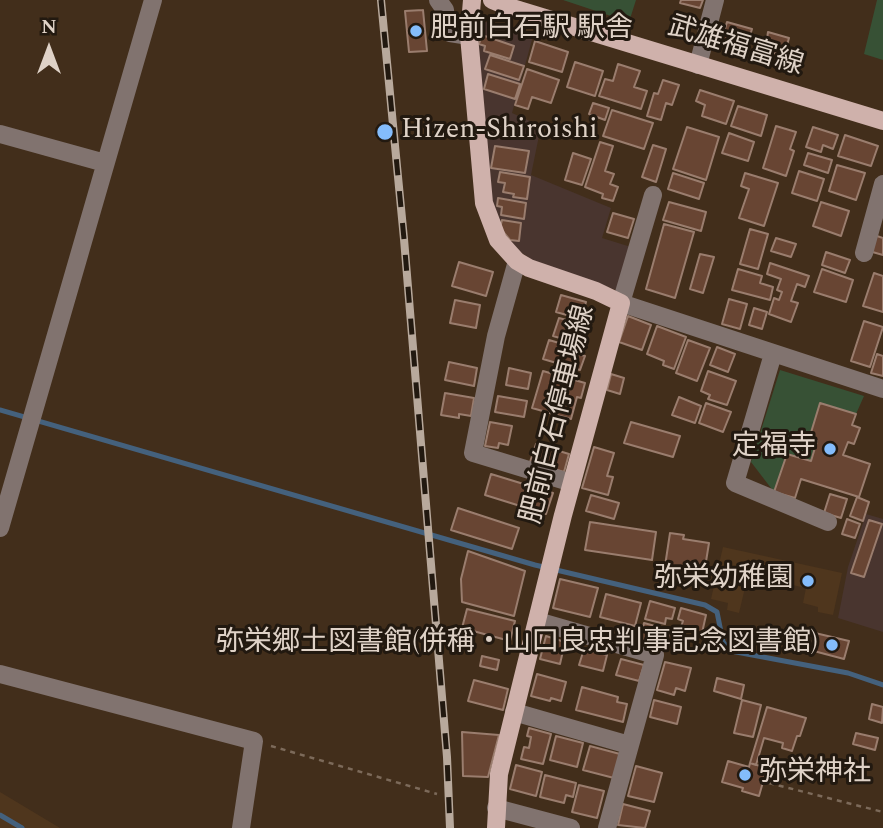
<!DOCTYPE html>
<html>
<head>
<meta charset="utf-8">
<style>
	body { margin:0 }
	#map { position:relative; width:883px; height:828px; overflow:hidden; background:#422e1b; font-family:Spectral,serif }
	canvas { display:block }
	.north { position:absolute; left:14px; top:14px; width:70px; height:70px; -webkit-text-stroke:5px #221910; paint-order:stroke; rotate:0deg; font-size:19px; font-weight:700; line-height:28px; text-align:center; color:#dfd2c7 }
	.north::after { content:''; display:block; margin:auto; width:24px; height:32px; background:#dfd2c7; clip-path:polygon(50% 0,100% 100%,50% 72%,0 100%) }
</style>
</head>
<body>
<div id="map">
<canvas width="883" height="828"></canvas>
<div class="north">N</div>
</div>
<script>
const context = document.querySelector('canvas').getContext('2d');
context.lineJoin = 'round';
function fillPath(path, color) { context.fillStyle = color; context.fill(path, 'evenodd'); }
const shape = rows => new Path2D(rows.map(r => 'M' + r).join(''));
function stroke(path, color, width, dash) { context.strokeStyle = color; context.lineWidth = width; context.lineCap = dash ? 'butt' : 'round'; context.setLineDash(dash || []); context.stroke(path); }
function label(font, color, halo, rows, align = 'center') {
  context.font = font + ' Spectral,"Noto Sans JP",serif'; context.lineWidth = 6; context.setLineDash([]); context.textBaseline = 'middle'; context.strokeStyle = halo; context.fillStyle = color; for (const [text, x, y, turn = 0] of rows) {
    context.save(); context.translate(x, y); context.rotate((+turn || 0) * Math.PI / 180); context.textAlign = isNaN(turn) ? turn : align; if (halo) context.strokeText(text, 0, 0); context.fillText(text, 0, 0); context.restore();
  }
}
fillPath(shape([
	[479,20,533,36,512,113,541,126,531,175,611,208,602,238,631,247,619,291,532,260,511,245,499,229,492,203,477,38],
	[866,514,883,519,883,632,838,618,848,567]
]), '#49352f');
fillPath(shape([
	[723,547,842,573,833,615,818,612,818,607,803,603,806,588,748,575,739,613,727,610,728,603,711,599],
	[0,792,60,828,0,828]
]), '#4f361d');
fillPath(shape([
	[563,0,636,0,629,22],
	[877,0,883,0,883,60,864,54],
	[780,370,864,396,856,414,820,403,809,438,817,441,811,461,787,454,774,492,751,462]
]), '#375135');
stroke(shape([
	[0,410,535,565,705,605,717,612,723,642,731,651,848,673,883,685],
	[0,815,22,828]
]), '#44617d', 5);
const building = shape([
	[681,0,703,0,700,8,680,3,681,0],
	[423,10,427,51,409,52,405,11,423,10],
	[727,22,752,29,745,52,720,45,727,22],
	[768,32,789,38,784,56,756,48,759,37,767,39,768,32],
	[482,35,514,46,510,59,484,51,485,46,479,44,482,35],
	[535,41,568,52,562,72,529,62,535,41],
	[490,55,524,66,519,80,485,69,490,55],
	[575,62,603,71,595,96,567,87,575,62],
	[618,64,640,71,634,87,647,91,641,109,599,96,605,79,613,81,618,64],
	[527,69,559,80,551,103,532,97,528,109,515,105,527,69],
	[488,74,520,84,515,99,484,89,488,74],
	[663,80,679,85,672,105,666,103,661,120,647,116,654,93,658,94,663,80],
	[700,90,734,101,726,124,702,116,705,105,696,101,700,90],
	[593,103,609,108,605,120,589,114,593,103],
	[738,106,767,115,761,136,731,126,738,106],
	[612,110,653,123,644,149,603,136,612,110],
	[776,126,796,132,790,149,794,151,786,176,763,168,776,126],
	[687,127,719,137,706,180,673,169,687,127],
	[813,127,838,135,833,149,823,145,821,152,806,147,813,127],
	[729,133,754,142,748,161,722,153,729,133],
	[845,135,878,146,871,166,838,156,845,135],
	[600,142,613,146,605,171,614,174,610,184,618,187,613,201,602,198,603,194,585,187,600,142],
	[653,145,666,149,656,182,642,177,653,145],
	[495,146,529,151,525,173,491,168,495,146],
	[573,153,591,159,582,185,565,180,573,153],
	[808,153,832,160,828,173,804,165,808,153],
	[837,165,865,173,856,200,829,191,837,165],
	[799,171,824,179,817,201,792,193,799,171],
	[500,172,530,177,527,199,513,197,514,194,503,192,505,183,498,182,500,172],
	[673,173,704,183,699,199,668,189,673,173],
	[745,173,778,183,764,226,739,218,749,189,741,186,745,173],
	[498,198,526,203,524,219,501,215,502,207,497,206,498,198],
	[669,202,706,212,701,231,663,220,669,202],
	[821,202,849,211,841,236,813,226,821,202],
	[613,213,634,219,628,238,607,232,613,213],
	[502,220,521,223,519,241,510,240,500,228,502,220],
	[664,224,694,232,675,298,646,289,664,224],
	[750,229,768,234,758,269,740,264,750,229],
	[874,235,883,238,883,255,869,251,874,235],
	[776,238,796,244,791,257,771,251,776,238],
	[826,252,850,260,845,273,822,265,826,252],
	[700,254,714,257,703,293,690,289,700,254],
	[459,262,493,272,486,296,452,286,459,262],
	[770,263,809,276,805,287,797,284,791,301,798,303,791,322,769,314,774,298,779,300,782,292,777,290,781,279,767,274,770,263],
	[738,269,762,276,760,283,773,287,770,300,732,290,738,269],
	[822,269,853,280,846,302,814,292,822,269],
	[874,273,883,276,883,312,863,306,874,273],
	[561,295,586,302,581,319,556,312,561,295],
	[729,299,747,304,740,329,722,324,729,299],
	[455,300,480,305,476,328,450,323,455,300],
	[754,308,767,312,762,329,749,325,754,308],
	[628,316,651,325,642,350,619,342,628,316],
	[559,318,582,324,577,343,553,336,559,318],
	[864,321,883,327,870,367,851,361,864,321],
	[657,326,686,337,674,369,663,365,664,361,647,354,657,326],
	[549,340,576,348,574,353,585,356,580,370,543,359,549,340],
	[688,340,710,348,697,381,676,373,688,340],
	[717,347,735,354,728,372,710,365,717,347],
	[877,354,883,356,883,376,871,373,877,354],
	[449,362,477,368,474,386,445,380,449,362],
	[509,368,531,373,528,389,506,385,509,368],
	[543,371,585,383,581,398,577,397,571,419,532,408,543,371],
	[708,371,736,381,727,405,708,399,710,395,701,391,708,371],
	[611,374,624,378,620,394,607,390,611,374],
	[445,393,474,398,471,416,459,414,459,418,441,415,445,393],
	[498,396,527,401,524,417,495,412,498,396],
	[679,397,701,406,695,423,672,415,679,397],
	[706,403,731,412,723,432,699,423,706,403],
	[820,403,856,414,852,425,860,428,854,444,848,442,843,455,870,464,859,497,801,479,795,498,774,492,787,454,811,461,817,441,809,439,820,403],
	[490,422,512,426,508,445,499,443,498,448,485,446,490,422],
	[631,422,680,436,673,457,624,443,631,422],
	[536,444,569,454,564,472,530,462,536,444],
	[594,447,614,453,607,476,613,477,608,495,582,488,594,447],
	[491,474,553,493,546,514,485,495,491,474],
	[830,494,847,499,841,518,824,513,830,494],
	[591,495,619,503,614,519,586,511,591,495],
	[857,497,869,502,863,521,850,516,857,497],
	[458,508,519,528,512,549,451,530,458,508],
	[847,519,860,524,855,538,842,534,847,519],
	[869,520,882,524,864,577,851,573,869,520],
	[590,522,656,532,652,560,585,550,590,522],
	[670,533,684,535,683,539,709,543,703,580,688,578,689,570,665,566,670,533],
	[468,551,525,571,514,616,462,602,461,579,468,551],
	[560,579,598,588,590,617,553,608,560,579],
	[606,594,641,603,635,626,600,617,606,594],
	[650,601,675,608,672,619,666,618,665,624,645,619,650,601],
	[681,608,706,615,702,633,681,627,683,621,678,619,681,608],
	[467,609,515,621,510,641,462,628,467,609],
	[644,623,670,630,667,641,661,640,660,646,640,640,644,623],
	[815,633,849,641,844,659,810,650,815,633],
	[546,636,565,642,560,664,540,659,546,636],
	[584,649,607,655,603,671,579,665,584,649],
	[482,656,499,660,497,670,480,666,482,656],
	[621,659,644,665,639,681,616,675,621,659],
	[665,662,691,668,685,691,676,688,674,695,657,690,665,662],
	[537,674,566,682,561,701,551,698,550,701,531,696,537,674],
	[717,678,744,685,741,699,714,691,717,678],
	[474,680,508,689,503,710,468,701,474,680],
	[582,687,618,697,617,702,627,704,623,722,576,710,582,687],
	[654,700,681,707,677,724,650,717,654,700],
	[742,700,761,705,753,737,734,733,742,700],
	[872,704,883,707,882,723,869,719,872,704],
	[767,707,806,718,800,736,797,736,792,751,782,748,783,743,764,738,756,765,750,763,767,707],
	[529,728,551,734,543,764,521,759,524,747,529,748,531,737,527,736,529,728],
	[462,732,499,735,488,777,463,776,462,732],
	[856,733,878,738,875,750,853,744,856,733],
	[556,736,583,743,577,767,550,760,556,736],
	[590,746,620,754,614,778,583,770,590,746],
	[728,761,749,767,750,763,767,768,759,796,742,791,743,788,722,782,728,761],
	[516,765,542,772,536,796,510,789,516,765],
	[636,766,662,773,654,802,628,796,636,766],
	[545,775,576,783,573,797,566,795,564,803,540,797,545,775],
	[579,785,604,791,597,818,572,812,579,785],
	[623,804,650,811,645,828,618,825,623,804]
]);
fillPath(building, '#684533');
stroke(building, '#9a7d6e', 2);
stroke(shape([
	[271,746,437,794],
	[769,783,883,812]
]), '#7c6a5a', 2.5, [5, 5]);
stroke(shape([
	[438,0,445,10,447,27,450,33,469,36],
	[698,65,715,0],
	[0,134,105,163],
	[653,195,621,303,883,389],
	[864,253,883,184],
	[517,261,496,336,473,453,572,483],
	[773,354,735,483,828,522],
	[0,528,153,0],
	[537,621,655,655,607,828],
	[0,674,254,741,241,828],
	[514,712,629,745],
	[496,808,571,828]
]), '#81736f', 18);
stroke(shape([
	[472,0,469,36,484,203,498,240,517,261,529,268,596,291,621,303,563,515,499,774,496,828],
	[492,0,509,7,883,121]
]), '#cfb1ab', 18);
const rail = shape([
	[381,0,404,239,447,757,450,828]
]);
stroke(rail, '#b8a99c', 8);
stroke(rail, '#221910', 5, [16]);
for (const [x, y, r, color] of [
	[416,31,7,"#84bcfb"],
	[385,132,9,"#84bcfb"],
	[830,449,7,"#84bcfb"],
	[808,581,7,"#84bcfb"],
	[832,645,7,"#84bcfb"],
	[745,775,7,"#84bcfb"]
]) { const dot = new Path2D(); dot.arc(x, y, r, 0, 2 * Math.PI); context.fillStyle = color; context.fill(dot); stroke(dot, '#221910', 2.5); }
label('28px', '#dfd2c7', '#221910', [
	["肥前白石駅 駅舎",430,31],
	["Hizen-Shiroishi",401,132],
	["定福寺",816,449,"right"],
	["弥栄幼稚園",794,581,"right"],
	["弥栄郷土図書館(併稱・山口良忠判事記念図書館)",818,645,"right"],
	["弥栄神社",759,775]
], 'left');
label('28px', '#dfd2c7', '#221910', [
	["武雄福富線",735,48,17],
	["肥前白石停車場線",560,415,-76]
]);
</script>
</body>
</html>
